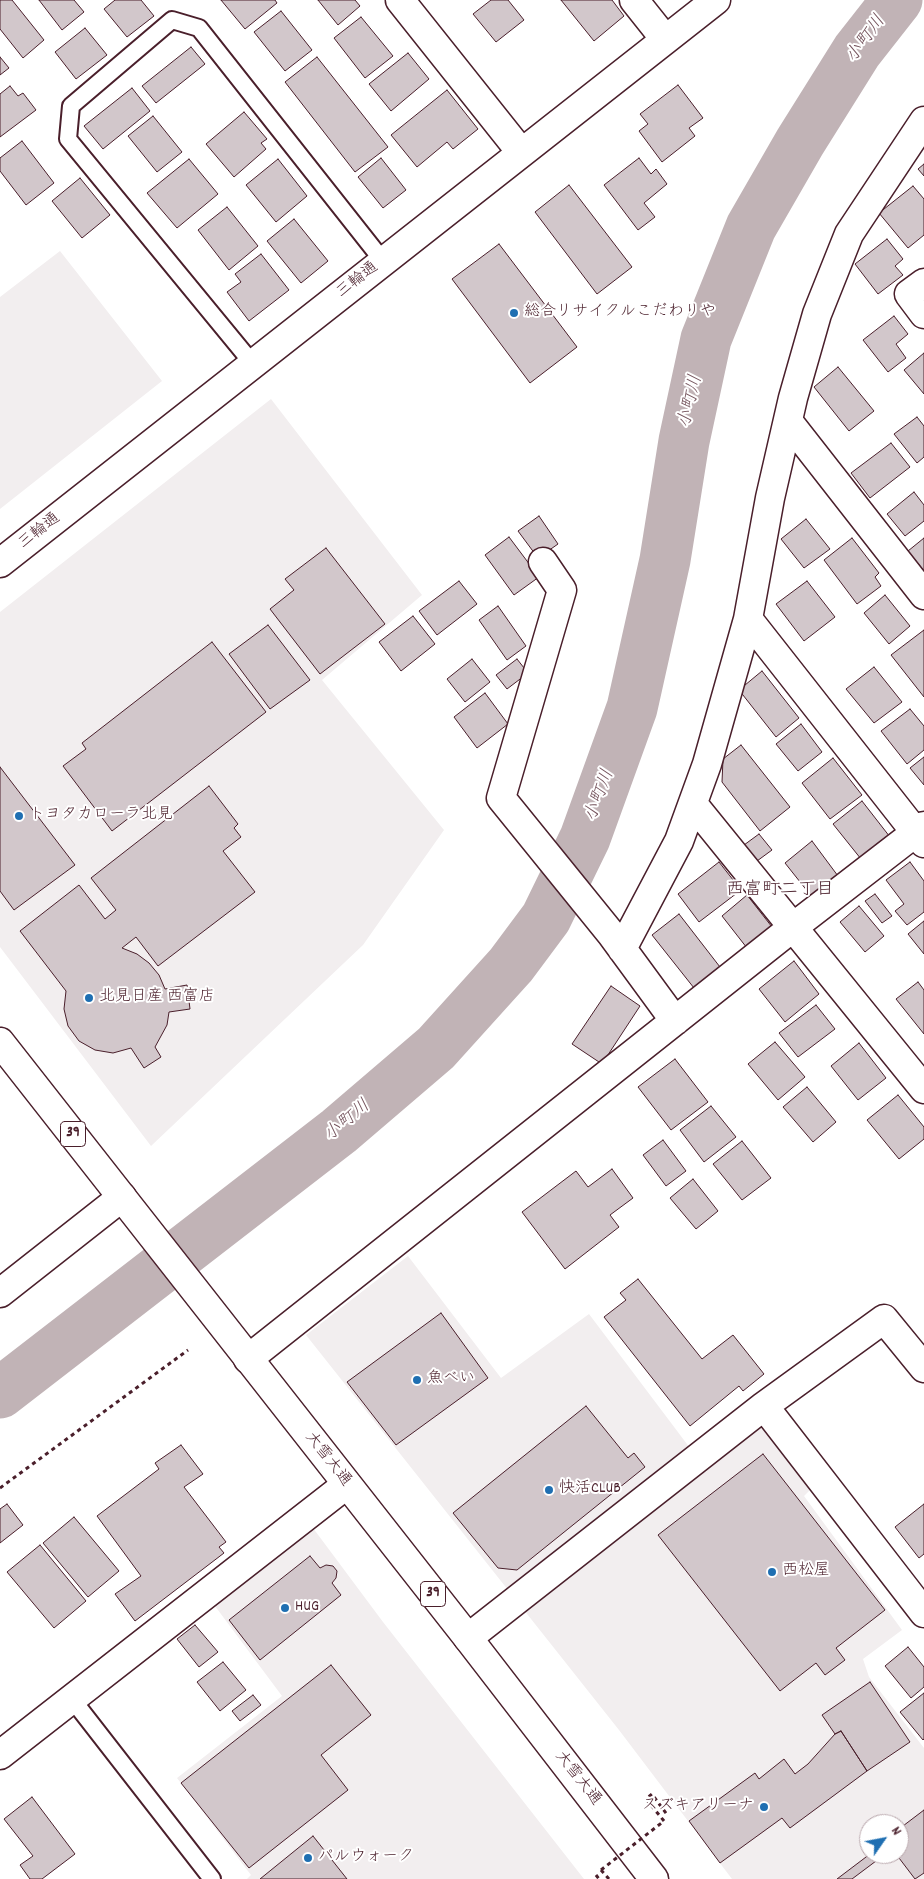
<!DOCTYPE html>
<html>
<head>
<meta charset="utf-8">
<style>
	body { margin:0 }
	#map { position:relative; width:924px; height:1879px; overflow:hidden; background:#fff; font-family:Dekko,sans-serif }
	canvas { display:block }
	.north { position:absolute; left:859px; top:1814px; width:50px; height:50px; box-sizing:border-box; background:#fff; border:1px solid #b7a5aa; border-radius:50%; rotate:57deg; font-size:14px; font-weight:700; line-height:20px; text-align:center; color:#4a1f2b }
	.north::after { content:''; display:block; margin:auto; width:18px; height:22px; background:#1f6fb2; clip-path:polygon(50% 0,100% 100%,50% 72%,0 100%) }
</style>
</head>
<body>
<div id="map">
<canvas width="924" height="1879"></canvas>
<div class="north">N</div>
</div>
<script>
const context = document.querySelector('canvas').getContext('2d');
context.lineJoin = 'round';
function fillPath(path, color) { context.fillStyle = color; context.fill(path, 'evenodd'); }
const shape = rows => new Path2D(rows.map(r => 'M' + r).join(''));
function stroke(path, color, width, dash) { context.strokeStyle = color; context.lineWidth = width; context.lineCap = dash ? 'butt' : 'round'; context.setLineDash(dash || []); context.stroke(path); }
function label(font, color, halo, rows, align = 'center') {
  context.font = font + ' Dekko,"Klee One",sans-serif'; context.lineWidth = 4; context.setLineDash([]); context.textBaseline = 'middle'; context.strokeStyle = halo; context.fillStyle = color; for (const [text, x, y, turn = 0] of rows) {
    context.save(); context.translate(x, y); context.rotate((+turn || 0) * Math.PI / 180); context.textAlign = isNaN(turn) ? turn : align; if (halo) context.strokeText(text, 0, 0); context.fillText(text, 0, 0); context.restore();
  }
}
fillPath(shape([
	[60,251,162,381,0,509,0,297],
	[271,399,422,595,322,680,444,830,363,945,151,1146,0,947,0,612],
	[408,1256,501,1378,589,1314,705,1468,762,1427,812,1488,804,1496,902,1630,863,1659,869,1677,924,1748,924,1879,732,1879,619,1730,306,1335],
	[869,1824,899,1824,899,1854,869,1854],
	[313,1528,383,1622,584,1879,247,1879,251,1875,177,1778,282,1696,212,1602]
]), '#f2eeef');
stroke(shape([
	[0,1393,339,1131,436,1048,511,965,546,918,585,838,632,708,665,560,684,441,706,339,751,227,800,142,857,51,897,0]
]), '#c1b3b6', 51);
const building = shape([
	[0,0,12,0,44,40,23,58,0,29,0,0],
	[39,0,74,0,84,12,62,30,39,0],
	[115,0,141,0,154,16,127,37,104,9,115,0],
	[221,0,275,0,277,3,245,29,221,0],
	[318,0,355,0,360,6,338,25,318,0],
	[491,0,508,0,524,20,496,42,473,14,491,0],
	[561,0,612,0,624,16,594,41,561,0],
	[281,11,312,50,285,71,254,32,281,11],
	[361,17,393,56,365,78,334,38,361,17],
	[85,28,107,55,76,79,55,52,85,28],
	[191,47,205,64,156,103,142,86,191,47],
	[408,53,429,79,391,111,369,84,408,53],
	[0,57,9,68,0,75,0,57],
	[317,57,388,147,355,172,285,82,317,57],
	[678,85,703,118,689,128,695,136,662,162,639,131,648,124,640,114,678,85],
	[10,86,18,96,23,93,36,110,0,137,0,94,10,86],
	[132,88,150,111,103,149,84,126,132,88],
	[447,90,478,129,453,149,447,142,417,167,391,135,447,90],
	[244,112,267,139,261,143,266,149,234,177,206,144,244,112],
	[153,116,182,152,157,172,128,136,153,116],
	[22,141,54,183,26,205,0,171,0,158,22,141],
	[381,158,406,190,383,208,358,177,381,158],
	[639,158,651,174,656,169,667,184,644,203,655,217,638,230,604,185,639,158],
	[189,159,218,194,177,228,147,193,189,159],
	[278,159,307,196,276,222,246,185,278,159],
	[924,164,924,176,918,169,924,164],
	[80,178,110,215,82,238,52,201,80,178],
	[569,185,632,267,597,294,535,212,569,185],
	[913,186,924,199,924,235,908,248,879,213,913,186],
	[227,207,258,246,229,270,198,230,227,207],
	[294,219,328,261,301,283,267,241,294,219],
	[887,239,903,259,895,266,903,275,878,294,855,264,887,239],
	[499,244,577,347,530,383,452,279,499,244],
	[261,254,289,290,249,321,227,292,241,282,235,274,261,254],
	[894,316,908,334,896,344,906,358,888,372,863,340,894,316],
	[924,353,924,394,904,370,924,353],
	[838,367,874,411,849,431,814,387,838,367],
	[917,417,924,426,924,457,917,463,894,434,917,417],
	[891,443,910,467,870,498,851,473,891,443],
	[914,492,924,505,924,521,905,536,887,514,914,492],
	[539,516,558,544,538,558,518,531,539,516],
	[806,519,830,549,804,568,781,539,806,519],
	[509,537,539,577,514,595,485,555,509,537],
	[852,538,879,573,875,577,881,586,857,604,824,560,852,538],
	[924,538,924,571,908,551,924,538],
	[326,548,385,624,320,674,270,609,294,590,285,579,326,548],
	[459,581,477,604,437,635,419,611,459,581],
	[807,581,835,617,804,641,776,604,807,581],
	[885,595,910,626,889,644,864,613,885,595],
	[498,606,526,646,507,660,479,620,498,606],
	[413,616,435,644,401,671,379,642,413,616],
	[268,625,310,680,270,709,229,654,268,625],
	[924,630,924,697,891,655,924,630],
	[212,642,266,712,112,831,63,766,86,749,82,743,212,642],
	[472,659,490,682,465,702,447,679,472,659],
	[517,659,528,673,507,689,496,675,517,659],
	[874,667,902,702,874,723,846,689,874,667],
	[762,671,799,718,776,737,739,690,762,671],
	[485,693,508,724,477,748,454,717,485,693],
	[910,709,924,726,924,750,907,764,881,731,910,709],
	[801,724,822,752,798,771,776,744,801,724],
	[741,745,790,807,760,831,722,782,723,759,741,745],
	[924,757,924,785,910,768,924,757],
	[833,758,862,795,830,819,802,783,833,758],
	[0,767,75,865,14,910,0,891,0,767],
	[209,786,238,824,234,828,241,837,223,851,255,892,158,966,136,937,122,948,137,954,149,963,159,975,165,989,187,985,190,1009,169,1012,167,1025,155,1047,161,1057,144,1068,131,1048,113,1053,95,1050,79,1041,68,1026,64,1009,66,991,20,931,79,885,105,919,116,910,91,878,209,786],
	[862,801,890,837,861,859,833,824,862,801],
	[759,834,772,850,757,861,744,845,759,834],
	[812,841,838,876,812,897,785,863,812,841],
	[719,862,741,890,699,922,678,894,719,862],
	[910,862,924,881,924,912,907,925,895,911,904,904,886,880,910,862],
	[875,894,892,916,882,923,865,901,875,894],
	[747,895,772,927,747,948,722,916,747,895],
	[859,906,884,936,865,952,840,922,859,906],
	[679,914,720,967,694,988,652,935,679,914],
	[924,921,924,954,908,934,924,921],
	[794,961,819,994,785,1022,759,989,794,961],
	[918,982,924,990,924,1034,896,999,918,982],
	[611,986,640,1006,602,1064,572,1044,611,986],
	[816,1005,835,1029,798,1057,779,1033,816,1005],
	[775,1042,805,1077,778,1100,748,1064,775,1042],
	[859,1043,886,1078,858,1100,831,1066,859,1043],
	[675,1059,708,1102,671,1130,638,1087,675,1059],
	[807,1087,836,1122,813,1142,783,1107,807,1087],
	[898,1095,924,1127,924,1139,899,1159,867,1120,898,1095],
	[711,1106,736,1137,704,1162,680,1130,711,1106],
	[663,1140,686,1171,666,1186,643,1155,663,1140],
	[742,1141,771,1178,742,1200,713,1164,742,1141],
	[612,1169,633,1198,610,1215,619,1227,565,1269,522,1212,576,1171,588,1187,612,1169],
	[693,1179,718,1211,696,1229,670,1198,693,1179],
	[638,1279,702,1359,733,1335,764,1374,743,1391,739,1386,690,1426,604,1317,626,1300,620,1293,638,1279],
	[441,1313,488,1378,396,1445,347,1382,441,1313],
	[586,1406,628,1458,634,1453,645,1467,517,1570,498,1568,453,1513,586,1406],
	[181,1445,203,1474,184,1487,226,1542,219,1547,224,1553,135,1621,115,1594,141,1576,97,1516,159,1469,155,1463,181,1445],
	[763,1454,885,1610,836,1648,845,1660,825,1675,816,1663,780,1691,658,1535,763,1454],
	[7,1504,23,1525,0,1543,0,1509,7,1504],
	[924,1504,924,1554,919,1558,895,1527,924,1504],
	[74,1517,119,1571,88,1597,43,1543,74,1517],
	[40,1545,86,1601,54,1628,7,1572,40,1545],
	[310,1556,320,1568,326,1565,333,1566,337,1571,336,1578,332,1583,341,1595,260,1660,229,1620,310,1556],
	[195,1625,218,1652,199,1667,177,1639,195,1625],
	[908,1647,924,1667,924,1687,911,1698,885,1666,908,1647],
	[223,1662,246,1690,220,1711,197,1682,223,1662],
	[331,1665,371,1715,321,1755,348,1790,249,1868,181,1783,331,1665],
	[870,1682,910,1742,867,1771,841,1731,835,1734,822,1715,870,1682],
	[924,1693,924,1739,923,1740,900,1712,924,1693],
	[253,1695,261,1705,240,1721,232,1711,253,1695],
	[841,1731,867,1771,790,1828,782,1818,720,1863,689,1821,755,1773,759,1779,784,1759,795,1774,808,1764,835,1734,841,1731],
	[32,1797,75,1854,42,1879,30,1879,20,1865,33,1856,4,1819,32,1797],
	[924,1810,924,1873,915,1879,896,1854,899,1854,899,1829,924,1810],
	[313,1836,347,1879,260,1879,313,1836],
	[870,1854,876,1861,852,1879,837,1879,870,1854]
]);
fillPath(building, '#d2c7cb');
stroke(building, '#4a1f2b', 1);
const lane = shape([
	[253,364,68,139,71,106,172,20,199,28,383,261],
	[72,1699,212,1879]
]);
const street = shape([
	[400,0,521,152],
	[634,0,665,39],
	[924,283,909,294,924,314],
	[788,421,924,595],
	[543,562,562,590,501,798,612,935,675,1021],
	[748,619,924,843],
	[693,804,924,1089],
	[622,949,679,841,707,764,748,619,770,498,793,398,817,314,849,234,924,121],
	[0,1293,122,1197],
	[248,1359,792,928,924,826],
	[764,1406,924,1613],
	[468,1638,764,1406,884,1319,924,1368],
	[0,1755,346,1485]
]);
const secondary = shape([
	[0,563,716,0]
]);
const highway = shape([
	[0,1042,468,1638,654,1879]
]);
stroke(lane, '#4a1f2b', 20);
stroke(street, '#4a1f2b', 31);
stroke(secondary, '#4a1f2b', 31);
stroke(highway, '#4a1f2b', 31);
stroke(shape([
	[0,1488,188,1350],
	[664,1821,646,1799,652,1794,668,1816],
	[601,1870,609,1879],
	[596,1875,599,1879]
]), '#4a1f2b', 3, [4, 4]);
stroke(lane, '#fff', 16);
stroke(street, '#fff', 28);
stroke(secondary, '#fff', 28);
stroke(highway, '#fff', 28);
stroke(shape([
	[601,1870,664,1821]
]), '#4a1f2b', 3, [4, 4]);
for (const [x, y, r, color] of [
	[514,313,5,"#1f6fb2"],
	[19,816,5,"#1f6fb2"],
	[89,998,5,"#1f6fb2"],
	[417,1380,5,"#1f6fb2"],
	[549,1490,5,"#1f6fb2"],
	[772,1572,5,"#1f6fb2"],
	[285,1608,5,"#1f6fb2"],
	[764,1807,5,"#1f6fb2"],
	[308,1858,5,"#1f6fb2"]
]) { const dot = new Path2D(); dot.arc(x, y, r, 0, 2 * Math.PI); context.fillStyle = color; context.fill(dot); stroke(dot, '#fff', 2); }
for (const [x, y, w] of [
	[73,1134,25],
	[433,1594,25]
]) { const box = new Path2D(); box.roundRect(x - w / 2, y - 12.5, w, 25, 4); context.fillStyle = '#fff'; context.fill(box); stroke(box, '#4a1f2b', 1); }
label('bold 15px', '#4a1f2b', null, [
	["39",73,1134],
	["39",433,1594]
]);
label('16px', '#4a1f2b', '#fff', [
	["三輪通",358,281,-38],
	["三輪通",40,532,-38],
	["大雪大通",327,1460,52],
	["大雪大通",577,1779,52]
]);
label('16px', '#4a1f2b', '#fff', [
	["総合リサイクルこだわりや",524,313],
	["トヨタカローラ北見",29,816],
	["北見日産 西富店",99,998],
	["魚べい",427,1380],
	["快活CLUB",559,1490],
	["西松屋",782,1572],
	["HUG",295,1608],
	["スズキアリーナ",754,1807,"right"],
	["パルウォーク",318,1858]
], 'left');
label('italic 18px', '#74535c', '#fff', [
	["小町川",867,40,-54],
	["小町川",692,402,-77],
	["小町川",601,796,-70],
	["小町川",348,1122,-40]
]);
label('18px', '#4a1f2b', '#fff', [
	["西富町二丁目",780,892]
]);
</script>
</body>
</html>
